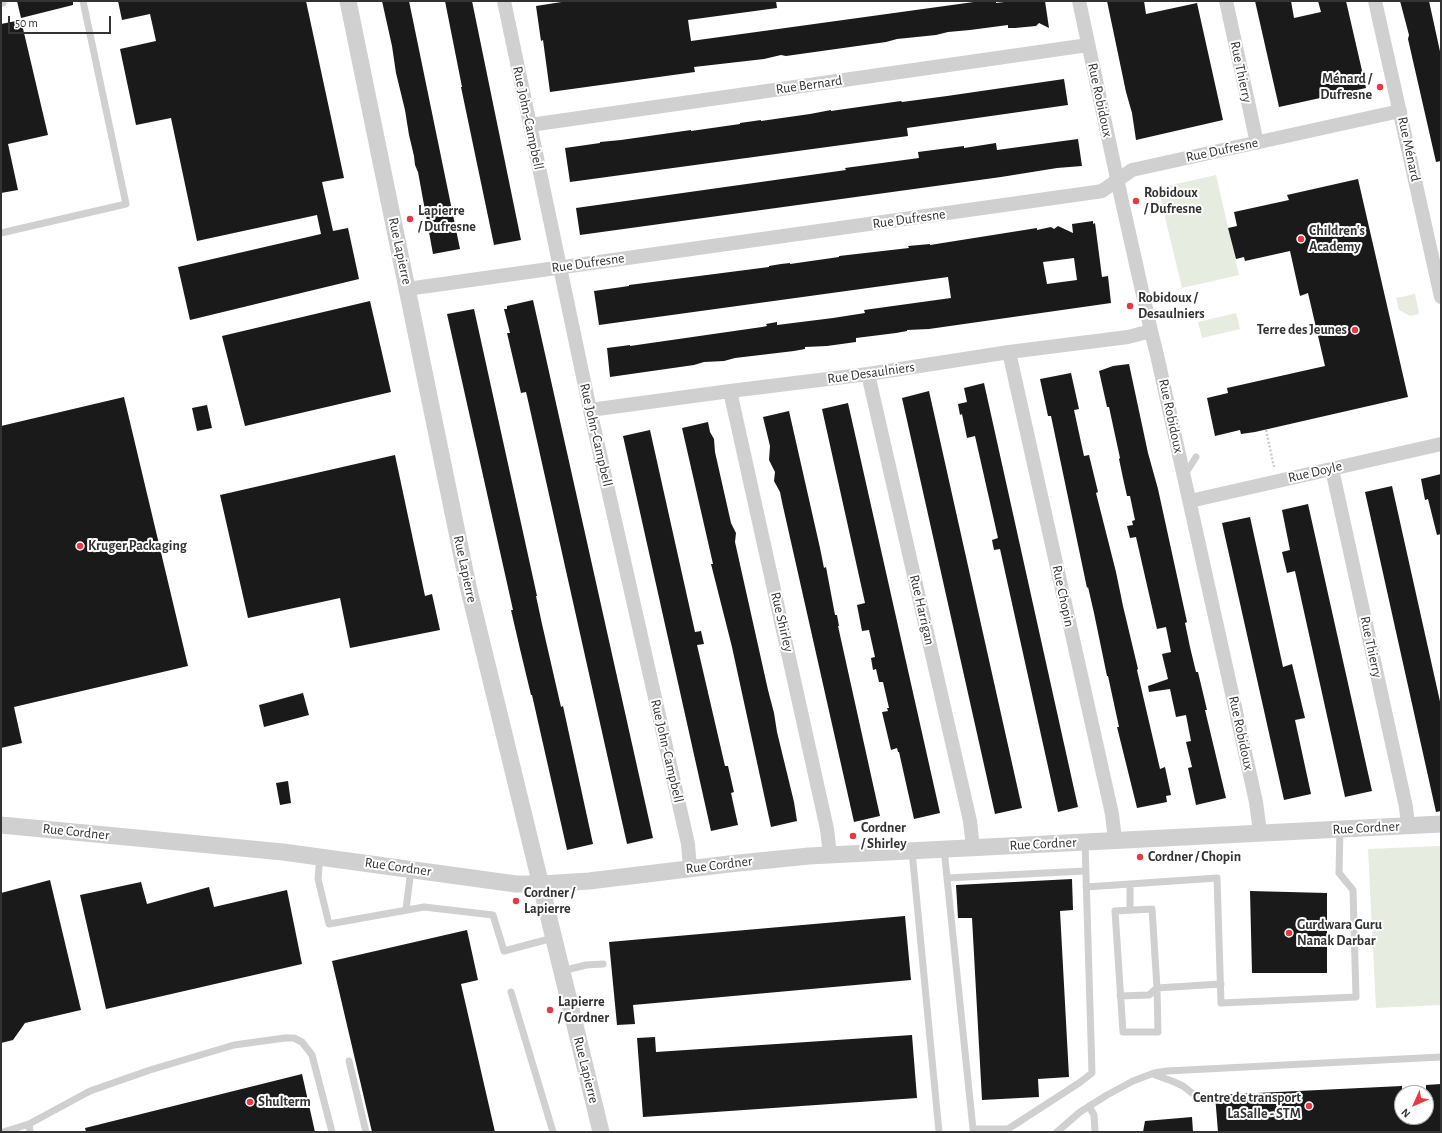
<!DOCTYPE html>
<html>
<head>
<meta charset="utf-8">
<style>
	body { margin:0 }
	#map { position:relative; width:1442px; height:1133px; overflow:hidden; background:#fff; font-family:"Alegreya Sans",sans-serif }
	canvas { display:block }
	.frame { position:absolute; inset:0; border:2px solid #333; pointer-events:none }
	.north { position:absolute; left:1394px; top:1085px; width:40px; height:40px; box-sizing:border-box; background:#fff; border:1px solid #adadad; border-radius:50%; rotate:225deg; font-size:11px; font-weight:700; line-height:16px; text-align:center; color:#333 }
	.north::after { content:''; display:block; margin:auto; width:14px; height:18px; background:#e63946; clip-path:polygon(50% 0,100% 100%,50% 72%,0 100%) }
	.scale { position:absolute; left:8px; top:16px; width:103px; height:18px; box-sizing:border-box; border:2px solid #333; border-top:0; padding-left:5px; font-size:12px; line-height:14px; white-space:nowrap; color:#333; -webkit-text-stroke:3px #fff; paint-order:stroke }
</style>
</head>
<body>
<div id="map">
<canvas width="1442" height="1133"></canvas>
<div class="frame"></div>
<div class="north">N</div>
<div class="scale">50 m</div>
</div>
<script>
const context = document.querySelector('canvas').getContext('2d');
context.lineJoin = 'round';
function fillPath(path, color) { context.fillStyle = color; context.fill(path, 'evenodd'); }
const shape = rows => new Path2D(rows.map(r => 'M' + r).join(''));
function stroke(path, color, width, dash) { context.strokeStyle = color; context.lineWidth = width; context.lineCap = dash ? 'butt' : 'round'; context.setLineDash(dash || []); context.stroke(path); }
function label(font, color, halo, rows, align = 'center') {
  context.font = font + ' "Alegreya Sans",sans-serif'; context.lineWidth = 4; context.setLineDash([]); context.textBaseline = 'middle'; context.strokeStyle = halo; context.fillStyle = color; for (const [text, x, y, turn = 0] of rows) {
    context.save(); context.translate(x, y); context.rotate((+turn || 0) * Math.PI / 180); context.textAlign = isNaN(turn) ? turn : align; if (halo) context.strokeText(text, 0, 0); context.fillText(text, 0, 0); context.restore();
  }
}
fillPath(shape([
	[1216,175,1239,275,1182,288,1158,188],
	[1415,294,1419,314,1410,316,1399,310,1396,298],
	[1236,313,1240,329,1202,338,1198,322],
	[1441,846,1441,1005,1376,1008,1368,849]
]), '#e6ecdf');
fillPath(shape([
	[17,1,73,1,73,5,21,18],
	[118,1,306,1,344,178,322,182,333,231,348,228,359,279,190,320,178,267,321,234,317,215,197,241,171,118,136,125,120,49,156,41,150,14,122,20],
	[382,1,409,1,460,249,433,254,418,172,415,165,414,156,409,135,405,110,396,73,392,46],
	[445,1,472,1,521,240,494,245,461,87,462,87],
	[568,1,776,1,777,8,688,20,691,41,981,1,996,1,996,3,1012,1,1045,1,1049,28,1039,23,1036,26,1015,28,1008,28,1008,25,970,30,948,32,936,35,897,39,886,42,786,56,781,55,764,59,694,67,695,72,550,92,543,40,541,41,536,6],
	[1107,1,1144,1,1146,14,1197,3,1223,120,1136,140,1132,113,1126,92],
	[1255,1,1291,1,1294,18,1321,12,1318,1,1346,1,1366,88,1279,107],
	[1400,1,1429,1,1441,56,1441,161,1436,162,1408,39,1409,35],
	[21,20,48,135,8,144,18,190,1,193,1,24],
	[1064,79,1068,105,907,128,908,136,570,182,565,148,600,143,600,142,621,140,691,130,691,131,740,124,740,123,761,120,761,121,810,114,831,110,831,111,901,101,902,102,947,96],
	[1078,139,1082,166,1057,168,1001,177,580,235,576,208,846,170,845,168,919,158,918,152,964,146,964,148,996,143,997,150],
	[1358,179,1408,397,1255,432,1241,434,1240,430,1215,436,1207,398,1228,393,1227,388,1325,366,1308,293,1300,296,1290,251,1245,261,1244,257,1236,259,1228,228,1237,226,1234,212,1289,200,1287,195],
	[1093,221,1093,224,1095,223,1102,277,1108,276,1111,303,929,329,907,330,907,331,896,333,856,338,856,342,827,346,805,347,805,349,794,351,735,358,724,361,704,362,694,365,610,377,607,348,630,345,630,346,762,327,767,326,766,324,777,322,777,325,833,318,865,313,864,310,951,298,948,277,599,325,594,291,629,286,629,285,769,267,769,266,781,264,790,263,790,264,839,257,839,256,909,248,908,246,930,244,930,245,1037,228,1037,230,1051,227,1054,229,1058,226,1073,233,1072,224],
	[1074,258,1077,280,1047,284,1043,262],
	[533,300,653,838,627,844,527,396,526,392,521,393,507,333,510,333,504,309,507,309,507,306],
	[370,301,391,392,245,426,222,336],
	[474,309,537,596,536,596,542,624,561,707,563,706,593,844,567,850,532,695,531,695,520,649,511,610,513,610,447,314],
	[1129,364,1148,453,1158,489,1187,622,1185,623,1190,647,1196,672,1198,672,1207,710,1205,710,1226,798,1196,805,1188,768,1192,767,1186,742,1191,741,1186,715,1176,717,1170,689,1149,692,1148,686,1168,679,1162,654,1171,652,1166,627,1157,629,1136,537,1130,538,1127,526,1133,525,1132,521,1135,520,1130,496,1127,496,1123,478,1119,459,1120,458,1109,407,1107,407,1099,371,1113,366],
	[1071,373,1079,409,1074,410,1084,456,1089,455,1098,492,1096,493,1116,572,1123,606,1138,669,1137,670,1160,769,1165,767,1171,795,1166,796,1167,802,1137,808,1117,727,1119,727,1108,676,1107,676,1094,613,1088,587,1087,588,1051,416,1048,416,1040,379],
	[984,383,1078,807,1058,812,1000,549,994,550,992,540,998,538,975,436,967,438,962,414,960,415,958,404,967,402,964,388],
	[929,391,1022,808,995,814,902,398],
	[124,397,188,666,14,707,22,743,1,748,1,426],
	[848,403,940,813,914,819,899,752,898,752,897,748,891,750,882,712,888,711,887,708,889,708,883,682,879,682,876,669,873,670,871,658,875,657,869,630,862,631,857,605,865,603,822,409],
	[207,405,212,428,197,431,192,408],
	[789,411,820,548,824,568,826,567,835,615,837,615,839,626,838,626,880,816,854,822,782,502,780,492,774,481,775,472,769,460,770,446,763,417],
	[708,422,710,432,714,439,715,452,731,523,736,533,735,542,768,690,774,713,777,732,794,802,797,821,771,827,732,647,711,564,713,564,682,428],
	[650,430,695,632,701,631,704,644,697,645,725,766,728,766,734,792,731,793,738,825,711,831,623,436],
	[395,455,425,596,432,594,440,630,350,648,340,598,248,618,220,495],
	[1441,474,1441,534,1437,535,1428,499,1425,500,1421,479],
	[1392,486,1441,706,1441,811,1436,812,1365,492],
	[1308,504,1372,791,1345,797,1295,571,1287,573,1282,552,1290,550,1282,510],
	[1250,517,1283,667,1292,664,1305,718,1295,720,1311,794,1284,800,1222,523],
	[303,693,309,715,264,727,259,705],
	[288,781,291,803,280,805,276,783],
	[1072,879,1073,910,1060,911,1069,1077,1038,1079,1039,1097,982,1100,972,918,958,918,956,885],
	[50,880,81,1010,25,1023,13,1040,1,1043,1,893],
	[141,882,147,904,209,887,214,907,287,890,302,964,106,1009,80,895],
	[1250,891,1327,893,1327,973,1252,973],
	[905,916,911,980,633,1005,635,1024,617,1025,609,942],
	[467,930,478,980,461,984,495,1132,372,1132,332,961],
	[912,1035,917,1098,643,1117,637,1038,655,1037,656,1052],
	[302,1074,315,1132,86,1132,85,1128],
	[1441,1084,1441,1132,1218,1132,1215,1095,1402,1086,1402,1117,1426,1117,1426,1085],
	[1192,1117,1193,1132,1143,1132,1145,1121]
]), '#1a1a1a');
stroke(shape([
	[1266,430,1274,467]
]), '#cdcdcd', 2.5, [2, 2]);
stroke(shape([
	[1,3,3,3,2,1],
	[1,233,126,204,83,1],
	[1184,476,1196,457],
	[944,849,973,1129,1008,1129,1079,1083,1092,1073,1085,842],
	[912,851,939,1132],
	[320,856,318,879,329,924,424,907,493,915,504,951,553,938],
	[947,878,1085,871],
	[1130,884,1130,910],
	[1086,887,1217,878,1221,1003,1356,997,1353,890,1339,873,1340,829],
	[406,909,411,870],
	[1152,909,1157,988,1158,1032,1123,1032,1115,911,1152,909],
	[562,971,586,965,603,964],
	[511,992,553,1132],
	[1120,996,1149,995,1157,988,1221,984],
	[349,1061,366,1132],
	[1155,1075,1172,1081,1183,1086,1197,1097,1209,1096],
	[1089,1106,1094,1115,1095,1132],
	[29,1124,30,1132],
	[3,1132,29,1124,90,1091,150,1070,234,1045,285,1038,294,1038,302,1042,312,1055,332,1132],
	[1057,1132,1080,1112,1107,1095,1133,1081,1154,1073,1167,1071,1441,1057]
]), '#d0d0d0', 7);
stroke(shape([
	[504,1,590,410,688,844,690,868],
	[1079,1,1121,197,1151,331,1157,355,1256,802,1260,832],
	[1226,1,1257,143],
	[1375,1,1441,297],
	[530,125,1088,45],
	[407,289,1096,192,1102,191,1132,170,1400,111],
	[1009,352,1112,814,1115,840],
	[868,374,970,821,973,848],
	[730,391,827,829,830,855],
	[590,410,730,391,868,374,1009,352,1128,337,1151,331],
	[1332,469,1406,807,1408,826],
	[1190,501,1441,444]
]), '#d0d0d0', 14);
stroke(shape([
	[348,1,468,586,601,1132],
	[1,825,283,852,516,884,541,884,589,881,729,864,809,856,1441,824]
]), '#d0d0d0', 17);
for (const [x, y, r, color] of [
	[1380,87,4,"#e63946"],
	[1136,201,4,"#e63946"],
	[410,219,4,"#e63946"],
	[1301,239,4,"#e63946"],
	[1130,306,4,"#e63946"],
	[1355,330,4,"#e63946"],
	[80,546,4,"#e63946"],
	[853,836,4,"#e63946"],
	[1140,857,4,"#e63946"],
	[516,901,4,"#e63946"],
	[1289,933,4,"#e63946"],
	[550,1010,4,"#e63946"],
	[250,1102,4,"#e63946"],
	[1309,1106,4,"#e63946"]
]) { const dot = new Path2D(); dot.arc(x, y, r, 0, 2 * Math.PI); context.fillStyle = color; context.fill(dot); stroke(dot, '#fff', 1.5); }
label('14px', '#333', '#fff', [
	["Rue Thierry",1241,72,78],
	["Rue Bernard",809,85,-8],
	["Rue Robidoux",1100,100,78],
	["Rue John-Campbell",528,118,78],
	["Rue Ménard",1409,149,78],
	["Rue Dufresne",1222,150,-12],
	["Rue Dufresne",909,219,-8],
	["Rue Lapierre",400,251,78],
	["Rue Dufresne",588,263,-8],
	["Rue Desaulniers",871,373,-8],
	["Rue Robidoux",1171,416,78],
	["Rue John-Campbell",596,435,77],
	["Rue Doyle",1315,472,-13],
	["Rue Lapierre",465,569,78],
	["Rue Chopin",1063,596,78],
	["Rue Harrigan",922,610,77],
	["Rue Shirley",782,622,77],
	["Rue Thierry",1371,647,78],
	["Rue Robidoux",1241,733,78],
	["Rue John-Campbell",667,751,77],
	["Rue Cordner",1366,828,-3],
	["Rue Cordner",76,832,6],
	["Rue Cordner",1043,844,-3],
	["Rue Cordner",719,865,-7],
	["Rue Cordner",398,867,8],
	["Rue Lapierre",586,1070,76]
]);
label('bold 14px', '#333', '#fff', [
	["Ménard /",1372,79,"right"],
	["Dufresne",1372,95,"right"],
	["Robidoux",1144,193],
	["/ Dufresne",1144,209],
	["Lapierre",418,211],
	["/ Dufresne",418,227],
	["Children's",1309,231],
	["Academy",1309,247],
	["Robidoux /",1138,298],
	["Desaulniers",1138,314],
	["Terre des Jeunes",1347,330,"right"],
	["Kruger Packaging",88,546],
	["Cordner",861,828],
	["/ Shirley",861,844],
	["Cordner / Chopin",1148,857],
	["Cordner /",524,893],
	["Lapierre",524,909],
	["Gurdwara Guru",1297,925],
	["Nanak Darbar",1297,941],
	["Lapierre",558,1002],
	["/ Cordner",558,1018],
	["Centre de transport",1301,1098,"right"],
	["LaSalle - STM",1301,1114,"right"],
	["Shulterm",258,1102]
], 'left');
</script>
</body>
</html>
